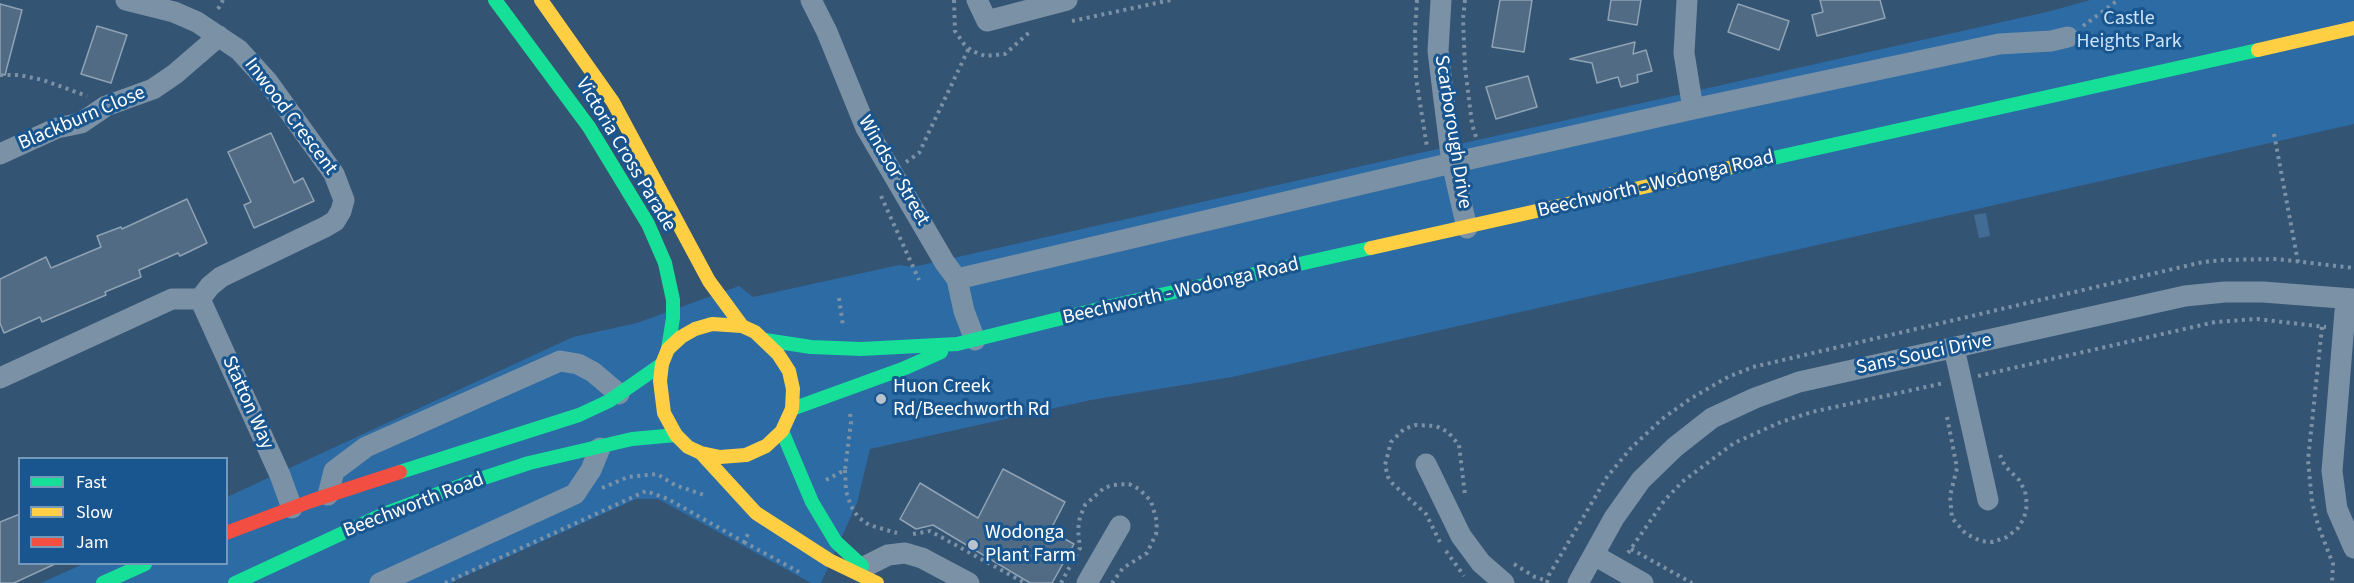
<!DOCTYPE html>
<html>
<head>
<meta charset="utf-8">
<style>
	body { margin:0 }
	#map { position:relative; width:2354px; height:583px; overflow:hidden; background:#345473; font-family:"Source Sans 3",sans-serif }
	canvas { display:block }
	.legend { position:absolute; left:18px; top:457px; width:210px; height:108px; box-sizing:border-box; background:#19558e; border:2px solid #7599bb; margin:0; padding:8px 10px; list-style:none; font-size:18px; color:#fff }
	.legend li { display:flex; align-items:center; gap:12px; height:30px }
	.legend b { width:30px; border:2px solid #7599bb }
</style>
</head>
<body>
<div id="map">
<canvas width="2354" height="583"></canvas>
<ul class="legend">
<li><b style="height:8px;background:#16e098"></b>Fast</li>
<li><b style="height:8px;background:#ffcf43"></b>Slow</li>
<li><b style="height:8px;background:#f24e42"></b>Jam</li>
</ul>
</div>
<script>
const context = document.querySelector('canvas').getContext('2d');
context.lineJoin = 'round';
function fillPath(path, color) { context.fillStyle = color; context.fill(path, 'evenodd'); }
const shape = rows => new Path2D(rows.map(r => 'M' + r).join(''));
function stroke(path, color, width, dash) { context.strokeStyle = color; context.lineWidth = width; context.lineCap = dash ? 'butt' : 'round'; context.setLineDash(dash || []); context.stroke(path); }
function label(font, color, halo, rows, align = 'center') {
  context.font = font + ' "Source Sans 3",sans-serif'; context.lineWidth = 6; context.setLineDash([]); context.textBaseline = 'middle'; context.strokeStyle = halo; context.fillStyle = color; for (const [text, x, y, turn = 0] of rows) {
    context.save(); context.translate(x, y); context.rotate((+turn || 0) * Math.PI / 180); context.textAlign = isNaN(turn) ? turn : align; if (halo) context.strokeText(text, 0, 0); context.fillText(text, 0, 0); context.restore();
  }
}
fillPath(shape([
	[2090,0,2354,0,2354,124,1232,377,1091,400,870,449,857,503,821,583,811,583,658,499,636,499,450,583,41,583,83,564,226,564,227,497,573,337,637,323,739,286,753,297,899,265,913,267,2051,11]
]), '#2d6ba4');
fillPath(shape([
	[1986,213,1990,236,1979,238,1974,215]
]), '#436c94');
const building = shape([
	[1500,0,1532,0,1524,52,1492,47,1500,0],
	[1611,0,1641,0,1637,25,1608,20,1611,0],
	[1820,0,1880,0,1885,18,1817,36,1812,15,1823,12,1820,0],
	[0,4,22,10,5,75,0,74,0,4],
	[1738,4,1789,21,1779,50,1728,32,1738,4],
	[97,26,127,35,111,83,81,74,97,26],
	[1635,42,1633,54,1646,50,1652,71,1637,75,1638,82,1621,87,1618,77,1597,83,1592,63,1570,59,1635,42],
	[1528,76,1537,107,1496,119,1486,87,1528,76],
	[271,133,294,183,303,178,314,201,254,228,244,205,251,202,228,152,271,133],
	[187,199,207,243,180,256,178,253,139,270,141,277,105,292,106,295,42,322,40,317,4,333,0,323,0,279,46,257,51,268,101,247,97,236,121,227,122,229,187,199],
	[1003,469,1065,502,1050,531,1074,544,1052,583,1030,583,933,525,916,529,900,519,920,483,978,518,1003,469],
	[20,514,20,564,55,564,14,583,0,583,0,522,20,514]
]);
fillPath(building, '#506b83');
stroke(building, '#8fa3b5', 1.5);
stroke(shape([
	[954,0,955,31,964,44,972,51,985,56,1005,54,1032,30],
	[1417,0,1415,30,1416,78,1427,147],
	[1465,0,1463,19,1465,67,1472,124,1476,137],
	[218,9,223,0],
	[1072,21,1171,0],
	[2083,26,2118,0],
	[0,75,19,75,43,80,87,96],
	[2274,134,2298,262],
	[906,162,919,153,969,48],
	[881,196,919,280],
	[839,298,843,326],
	[2322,327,2308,460,2312,502,2318,525,2333,564,2332,583],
	[1978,376,2215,322,2257,319,2326,327],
	[1947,417,1957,468,1950,496,1952,518,1966,534,1981,541,1993,542,2007,537,2018,528,2024,518,2027,505,2025,491,2019,480,2005,466,2000,455],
	[845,470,846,491,851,506,858,517,869,525,897,533],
	[826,480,845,470,851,422,850,413],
	[602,488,628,477,657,474,675,485,707,496],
	[913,534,930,531,1025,583],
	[744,542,799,572],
	[1440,542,1426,514,1393,484,1388,477,1385,465,1391,442,1404,429,1416,425,1436,426,1448,432,1459,445,1465,495],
	[1631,549,1692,583],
	[1446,551,1464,576],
	[1628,553,1664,501,1682,482,1734,443,1781,422,1812,412,1944,383],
	[1514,564,1535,577,1547,581],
	[445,583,646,491,668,499,744,542,748,534],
	[1061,583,1080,548,1078,530,1080,517,1085,505,1104,488,1113,485,1129,484,1139,489,1151,501,1157,522,1156,534,1147,553,1123,568,1112,583],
	[1547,583,1549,575,1607,477,1631,448,1662,419,1690,399,1728,377,1753,367,2203,262,2223,260,2277,259,2354,268]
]), '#7b91a6', 4, [3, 4.5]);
stroke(shape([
	[811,0,827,32,866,128,945,263,957,279,964,311,975,340],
	[977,0,987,21,1067,0],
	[1441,0,1438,51,1443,92,1452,163,1467,228],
	[1687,0,1684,53,1693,109],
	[0,154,57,128,81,123,106,106,153,89,175,74,219,36],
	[957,279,1452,163,1693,109,1999,44,2051,41,2068,37],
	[200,299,280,475,292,508],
	[2346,299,2332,471,2337,509,2354,548],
	[1954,348,1988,500],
	[0,378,172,299,200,299,210,286,221,277,325,227,335,221,341,211,344,200,334,174,268,82,239,50,197,22,174,12,126,0],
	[1426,464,1461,536,1481,563,1504,583],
	[328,495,334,471,366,447,560,361,578,364,593,372,619,394],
	[1594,555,1643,583],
	[864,567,888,555,905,553,922,558,969,583],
	[380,583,575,494,591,470,600,448],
	[1087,583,1120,526],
	[1578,583,1614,518,1641,480,1675,447,1712,418,1755,398,1799,382,2185,296,2225,292,2263,292,2354,299]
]), '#7b91a6', 21);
stroke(shape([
	[495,0,589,127,648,224,665,263,673,300,673,318,668,349],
	[1733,167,2258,50],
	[765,340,811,347,861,349,957,344,1111,306,1371,248],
	[792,409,905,368,941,352],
	[782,431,812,502,836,542,862,566],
	[400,472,579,415,609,401,662,364],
	[103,583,145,564],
	[235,583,386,513,462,485,529,463,632,439,676,435]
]), '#16e098', 14);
stroke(shape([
	[541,0,613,102,709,281,742,326],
	[2258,50,2354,28],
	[1371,248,1733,167],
	[712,324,742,326,755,332,778,354,789,371,793,389,792,409,782,431,766,446,746,455,720,457,701,453,688,447,676,435,664,413,660,381,662,364,668,349,681,337,695,329,712,324],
	[701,453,756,513,829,560,877,583]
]), '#ffcf43', 14);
stroke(shape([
	[226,533,311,501,400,472]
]), '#f24e42', 14);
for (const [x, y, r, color] of [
	[881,399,6,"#b8c3ce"],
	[973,545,6,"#b8c3ce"]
]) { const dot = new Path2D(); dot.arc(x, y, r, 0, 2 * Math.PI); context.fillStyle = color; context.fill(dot); stroke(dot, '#19558e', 2); }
label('20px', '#cbe4fa', '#19558e', [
	["Castle",2129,20],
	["Heights Park",2129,43]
]);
label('20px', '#fff', '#19558e', [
	["Inwood Crescent",290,117,53],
	["Blackburn Close",82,119,-23],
	["Scarborough Drive",1452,132,81],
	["Victoria Cross Parade",625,155,59],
	["Windsor Street",893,171,60],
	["Beechworth - Wodonga Road",1656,185,-13],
	["Beechworth - Wodonga Road",1181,292,-13],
	["Sans Souci Drive",1924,355,-12],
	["Statton Way",247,403,66],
	["Beechworth Road",414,506,-21]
]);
label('20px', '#fff', '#19558e', [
	["Huon Creek",893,388],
	["Rd/Beechworth Rd",893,411],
	["Wodonga",985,534],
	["Plant Farm",985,557]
], 'left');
</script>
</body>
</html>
